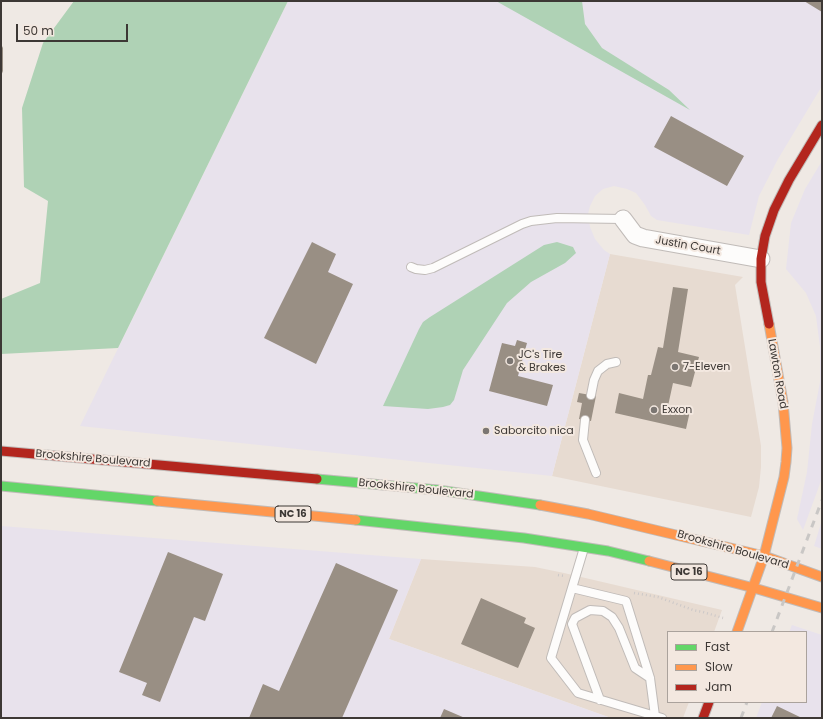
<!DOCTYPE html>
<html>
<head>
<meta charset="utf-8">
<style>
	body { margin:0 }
	#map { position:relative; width:823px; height:719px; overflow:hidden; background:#efe9e4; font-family:Poppins,sans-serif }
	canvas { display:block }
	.frame { position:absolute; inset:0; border:2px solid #3d3835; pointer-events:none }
	.legend { position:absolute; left:667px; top:631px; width:140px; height:72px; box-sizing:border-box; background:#f3e8e0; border:1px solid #aaa29c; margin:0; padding:5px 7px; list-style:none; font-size:12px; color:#3d3835 }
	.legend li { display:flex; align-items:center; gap:8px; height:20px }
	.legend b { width:20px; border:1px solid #aaa29c }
	.scale { position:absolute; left:16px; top:24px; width:112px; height:18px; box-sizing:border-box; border:2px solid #3d3835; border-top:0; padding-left:5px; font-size:12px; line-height:14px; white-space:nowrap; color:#3d3835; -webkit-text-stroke:3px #f3e8e0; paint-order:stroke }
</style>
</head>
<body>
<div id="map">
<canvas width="823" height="719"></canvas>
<div class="frame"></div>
<ul class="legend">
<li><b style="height:5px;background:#63d668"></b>Fast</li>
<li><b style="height:5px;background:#ff974d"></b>Slow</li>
<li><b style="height:5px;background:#b3261e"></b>Jam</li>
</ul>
<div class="scale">50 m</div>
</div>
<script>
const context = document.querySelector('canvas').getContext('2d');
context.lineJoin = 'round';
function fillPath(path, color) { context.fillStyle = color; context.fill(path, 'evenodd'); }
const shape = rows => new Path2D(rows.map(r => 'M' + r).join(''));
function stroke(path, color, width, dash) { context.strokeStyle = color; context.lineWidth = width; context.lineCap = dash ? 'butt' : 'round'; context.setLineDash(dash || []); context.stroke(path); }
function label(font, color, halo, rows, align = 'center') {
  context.font = font + ' Poppins,sans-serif'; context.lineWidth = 4; context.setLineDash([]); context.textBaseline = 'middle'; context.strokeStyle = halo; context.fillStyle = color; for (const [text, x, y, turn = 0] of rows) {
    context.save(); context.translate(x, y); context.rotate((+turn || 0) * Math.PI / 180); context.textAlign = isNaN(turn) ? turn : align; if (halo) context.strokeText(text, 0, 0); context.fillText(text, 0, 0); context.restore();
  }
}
fillPath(shape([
	[610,254,743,277,735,285,761,446,761,467,759,487,751,517,552,476],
	[421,559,535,567,564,573,722,610,714,632,668,632,668,702,689,702,683,718,611,718,389,639]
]), '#e7dbd1');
fillPath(shape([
	[288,1,822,1,822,86,778,159,759,196,749,235,657,220,651,216,645,205,636,193,627,189,614,186,603,189,595,196,590,206,588,214,590,227,595,239,604,250,610,254,552,476,80,426],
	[822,161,822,478,803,530,797,519,807,472,812,424,820,382,820,347,816,316,806,293,786,269,791,223,805,189],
	[822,520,822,549,814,546],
	[1,526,421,559,389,639,611,718,1,718],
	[792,625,822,635,822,718,756,718,762,702,806,702,806,632,789,632]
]), '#e8e2ec');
fillPath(shape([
	[74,1,288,1,118,348,1,354,1,299,40,283,48,201,24,187,22,108,43,43],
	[496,1,582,1,585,24,602,48,669,90,690,110],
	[557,242,573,247,576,253,565,263,531,282,507,303,463,370,454,400,450,405,443,407,428,409,383,406,419,329,423,322,430,317,544,245]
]), '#afd2b5');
fillPath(shape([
	[804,1,822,1,822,12],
	[1,44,3,48,3,71,1,76],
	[671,116,744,156,727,186,654,147],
	[312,242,336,254,328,272,353,284,316,364,264,338],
	[673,287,688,289,678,352,699,357,691,387,673,383,668,406,690,411,686,429,615,413,619,393,643,399,648,375,651,375,658,347,663,348],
	[517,340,527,343,518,376,553,385,547,406,489,391,502,343,515,346],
	[579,393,596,396,591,421,579,419,582,403,577,402],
	[168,552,223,574,205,621,194,617,160,702,142,695,147,683,119,672],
	[336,563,398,590,342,718,249,718,263,684,279,691],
	[481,598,526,618,524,623,535,628,518,668,461,644],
	[777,706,802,718,771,718],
	[444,709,465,718,440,718]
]), '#998f84');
const lane = shape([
	[411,267,416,269,425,270,433,268,522,224,531,221,557,218,623,219],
	[591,395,594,380,598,371,607,364,616,362],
	[585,420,583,440,596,473],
	[584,548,551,658,578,693,662,718],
	[572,588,626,601,650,678,655,716],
	[600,700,572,624,575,618,590,610,603,611,612,617,619,628,635,668,650,678]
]);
const street = shape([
	[623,219,635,235,643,238,761,259]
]);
const fast = shape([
	[317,479,438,490,540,505],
	[1,486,157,501],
	[356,520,524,538,608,551,649,561]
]);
const slow = shape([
	[157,501,356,520],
	[540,505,588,514,764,556,822,577],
	[649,561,754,588,822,608],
	[737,632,764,556,784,477,786,462,787,448,783,402,769,324]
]);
const jam = shape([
	[769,324,761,282,761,259,765,236,774,210,789,180,822,125],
	[1,451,317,479],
	[703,718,709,702]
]);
stroke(lane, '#c0bbb8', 10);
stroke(street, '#c0bbb8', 19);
stroke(fast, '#c0bbb8', 11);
stroke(slow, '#c0bbb8', 11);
stroke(jam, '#c0bbb8', 11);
stroke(shape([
	[558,575,565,576],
	[634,593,658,597,693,610,703,612,723,618]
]), '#ccc8c8', 2.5, [1, 3]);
stroke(lane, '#fdfcfb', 8);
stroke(street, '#fdfcfb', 17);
stroke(fast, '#63d668', 9);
stroke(slow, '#ff974d', 9);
stroke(jam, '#b3261e', 9);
stroke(shape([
	[772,632,822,500],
	[741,718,747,702]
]), '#c9c7c5', 3, [7, 7]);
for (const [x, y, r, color] of [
	[510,361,4,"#7b7672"],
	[675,367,4,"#7b7672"],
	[654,410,4,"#7b7672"],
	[486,431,4,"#7b7672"]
]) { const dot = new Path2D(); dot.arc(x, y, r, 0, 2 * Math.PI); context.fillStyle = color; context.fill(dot); stroke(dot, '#f3e8e0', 1.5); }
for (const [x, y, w] of [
	[293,514,36],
	[689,572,36]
]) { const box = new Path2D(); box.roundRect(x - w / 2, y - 8, w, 16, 3); context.fillStyle = '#f3e8e0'; context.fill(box); stroke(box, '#3d3835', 1); }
label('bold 10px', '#3d3835', null, [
	["NC 16",293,514],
	["NC 16",689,572]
]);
label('11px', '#3d3835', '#f3e8e0', [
	["Justin Court",688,246,10],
	["Lawton Road",777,374,80],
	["Brookshire Boulevard",93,459,5],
	["Brookshire Boulevard",416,489,6],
	["Brookshire Boulevard",733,550,16]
]);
label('11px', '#3d3835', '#f3e8e0', [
	["JC's Tire",518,355],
	["& Brakes",518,368],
	["7-Eleven",683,367],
	["Exxon",662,410],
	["Saborcito nica",494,431]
], 'left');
</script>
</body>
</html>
